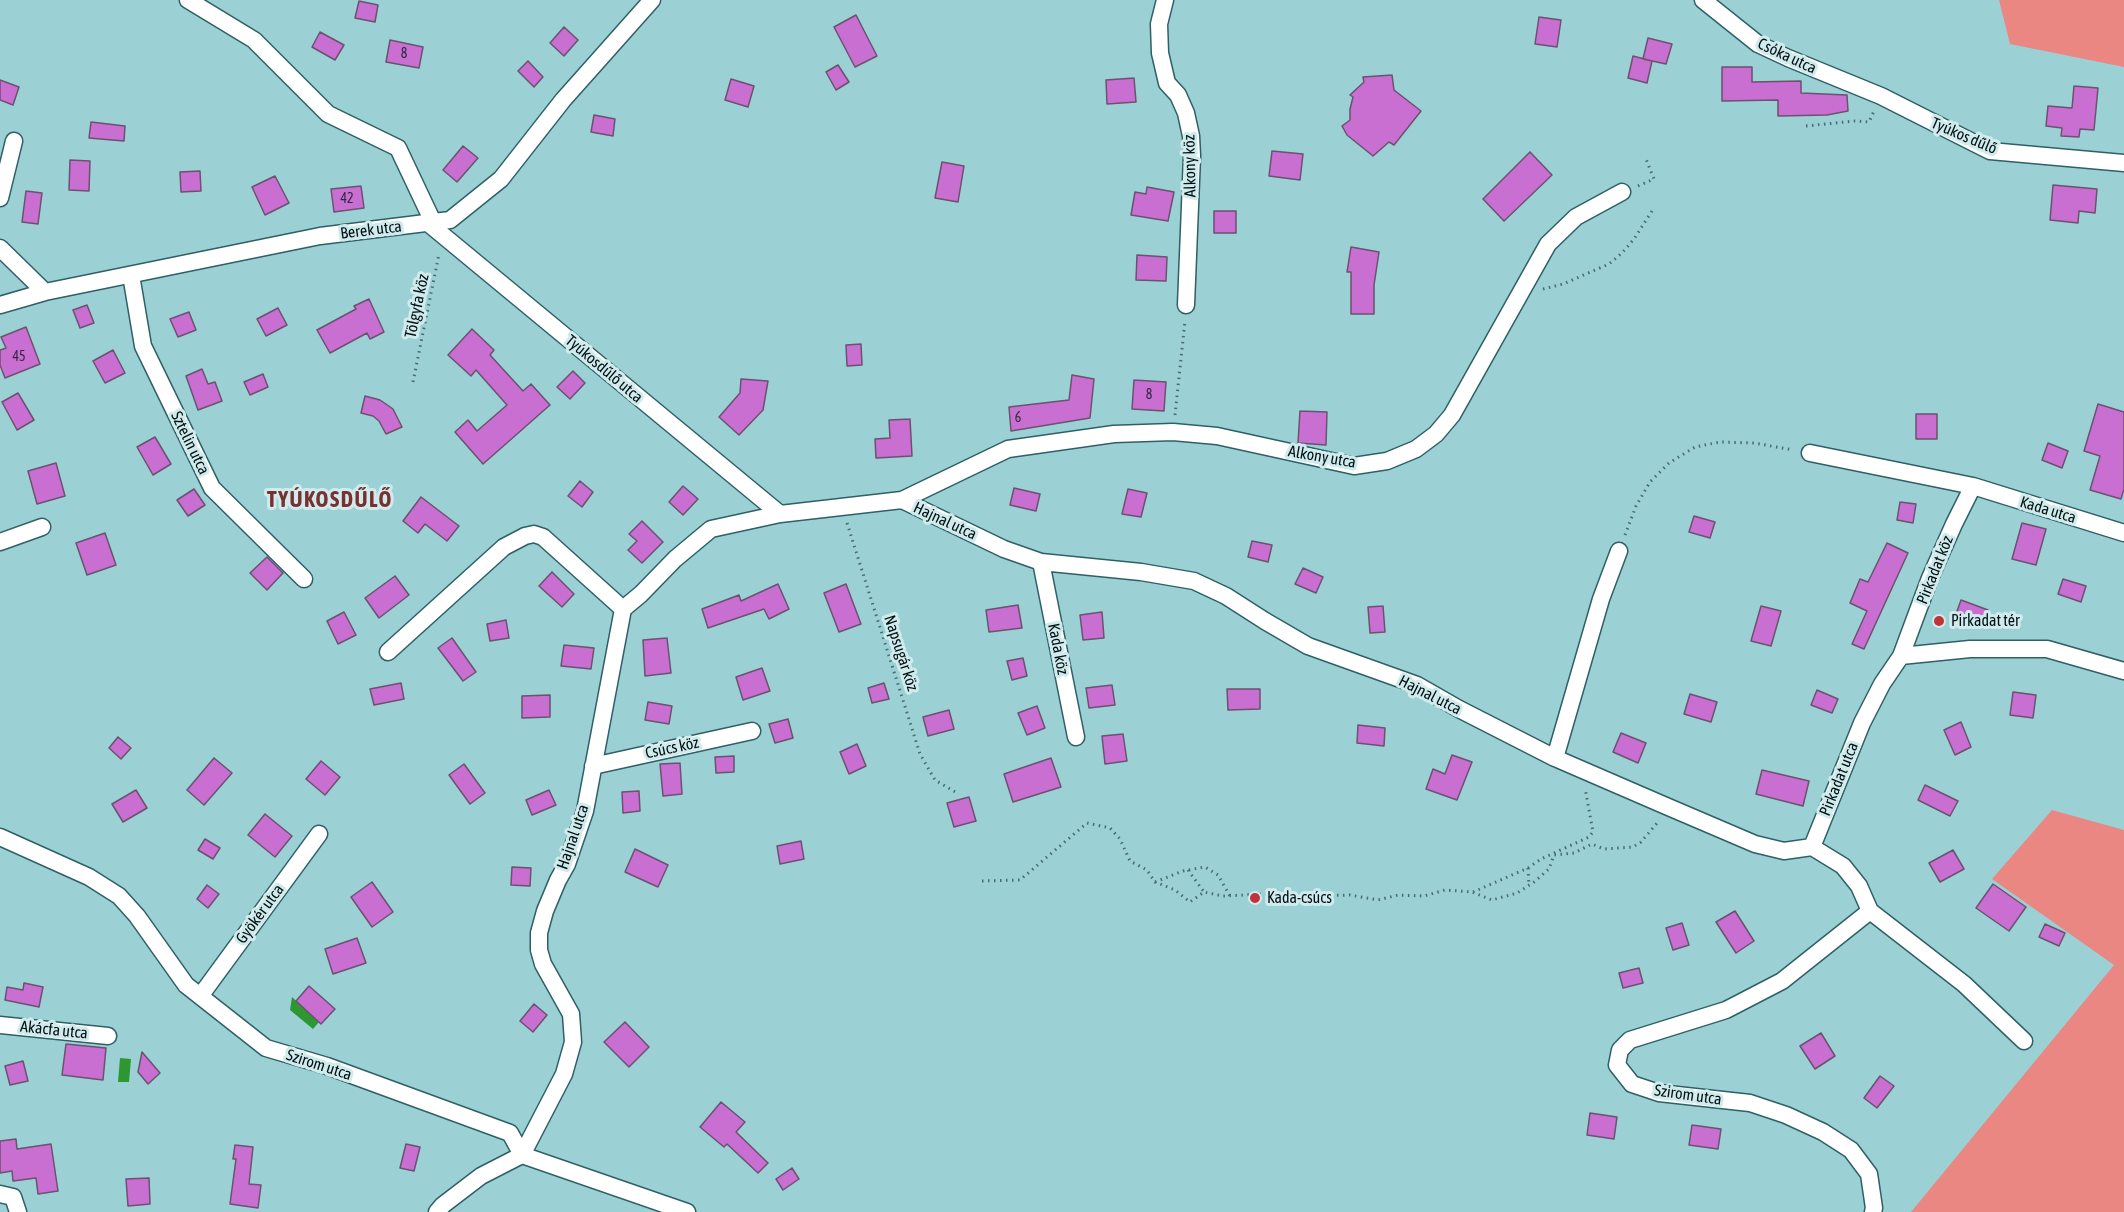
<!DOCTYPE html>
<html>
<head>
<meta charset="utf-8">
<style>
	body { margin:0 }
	canvas { display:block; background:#9bd0d5 }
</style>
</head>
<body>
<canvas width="2124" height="1212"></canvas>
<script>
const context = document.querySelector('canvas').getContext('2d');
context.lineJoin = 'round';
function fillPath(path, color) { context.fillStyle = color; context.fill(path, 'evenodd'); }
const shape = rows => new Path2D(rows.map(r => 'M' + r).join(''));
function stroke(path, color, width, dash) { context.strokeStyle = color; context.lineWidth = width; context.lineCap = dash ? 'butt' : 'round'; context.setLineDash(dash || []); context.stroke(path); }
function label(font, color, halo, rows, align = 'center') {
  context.font = font + ' "Asap Condensed",sans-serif'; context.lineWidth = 6; context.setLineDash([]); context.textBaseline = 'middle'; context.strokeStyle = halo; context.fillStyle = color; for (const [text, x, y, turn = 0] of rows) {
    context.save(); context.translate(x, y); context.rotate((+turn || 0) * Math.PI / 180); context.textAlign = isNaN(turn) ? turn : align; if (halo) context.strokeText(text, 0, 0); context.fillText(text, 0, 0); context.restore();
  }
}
fillPath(shape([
	[1999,0,2124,0,2124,67,2010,44],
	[2052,810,2124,830,2124,1212,1911,1212,2114,965,1992,879]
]), '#eb8782');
fillPath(shape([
	[292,997,319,1022,313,1029,290,1010],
	[120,1058,131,1059,129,1082,118,1082]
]), '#2f9732');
const building = shape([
	[359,1,378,5,375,22,355,18,359,1],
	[856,15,877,56,855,67,834,27,856,15],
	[1539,17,1561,20,1557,47,1535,44,1539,17],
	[564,27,578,40,564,56,550,43,564,27],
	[320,32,344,45,335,60,312,47,320,32],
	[1648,38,1672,44,1666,64,1643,59,1648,38],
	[390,40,423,47,419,68,386,62,390,40],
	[1633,56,1652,61,1647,83,1628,78,1633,56],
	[528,61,543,77,534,87,518,71,528,61],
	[838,65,849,82,836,90,826,72,838,65],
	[1722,67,1752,67,1752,82,1801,81,1801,93,1847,95,1848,111,1827,115,1778,116,1778,100,1722,101,1722,67],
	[1392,75,1394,90,1421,111,1394,145,1389,142,1373,156,1347,135,1342,126,1350,120,1350,109,1353,97,1350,95,1364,82,1363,77,1392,75],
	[1134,78,1136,102,1107,104,1106,80,1134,78],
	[731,79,754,86,748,107,725,100,731,79],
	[0,80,19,87,13,105,0,100,0,80],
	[2074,86,2098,88,2094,130,2080,129,2079,137,2061,136,2062,128,2046,126,2048,106,2072,108,2074,86],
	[594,115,615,119,613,136,591,132,594,115],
	[91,122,125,126,124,141,89,138,91,122],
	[463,146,478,158,457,182,443,170,463,146],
	[1272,151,1303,154,1300,180,1269,176,1272,151],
	[1530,152,1552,175,1504,221,1483,199,1530,152],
	[70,160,90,161,89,191,69,190,70,160],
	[942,162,964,166,958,202,935,198,942,162],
	[200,171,201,191,181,192,180,172,200,171],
	[275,176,289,203,265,215,252,187,275,176],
	[2053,185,2097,189,2095,213,2079,211,2078,223,2050,220,2053,185],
	[361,186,364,208,334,212,331,189,361,186],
	[1147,187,1174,192,1168,221,1131,215,1135,192,1146,194,1147,187],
	[26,191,42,193,38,224,22,222,26,191],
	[1214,211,1236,211,1236,233,1214,233,1214,211],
	[1351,247,1379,252,1374,285,1374,314,1351,314,1351,272,1347,272,1351,247],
	[1137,255,1167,257,1166,281,1136,280,1137,255],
	[369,299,384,332,370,339,367,333,330,353,317,330,356,309,354,306,369,299],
	[87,305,94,323,80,328,73,310,87,305],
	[278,308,287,325,266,336,257,319,278,308],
	[189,312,196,330,178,337,170,319,189,312],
	[26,327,40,364,5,378,0,365,0,350,6,348,1,337,26,327],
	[472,329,494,350,490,355,523,391,531,384,550,405,483,464,455,432,468,420,477,431,507,405,476,370,471,376,448,355,472,329],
	[861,344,862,365,847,366,846,345,861,344],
	[113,350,125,373,105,383,93,361,113,350],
	[202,369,208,384,215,382,222,401,198,410,186,376,202,369],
	[573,371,585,383,570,399,557,387,573,371],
	[263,374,268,387,250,395,244,382,263,374],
	[1072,375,1094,379,1090,418,1011,431,1009,407,1069,400,1072,375],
	[741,379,768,381,763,410,739,435,719,417,740,393,741,379],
	[1134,380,1166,382,1164,411,1132,409,1134,380],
	[18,393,34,420,17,430,2,402,18,393],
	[365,396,380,400,393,409,402,427,386,434,379,421,373,416,361,413,365,396],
	[2098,404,2124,412,2124,489,2121,499,2090,490,2100,456,2084,451,2098,404],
	[1300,411,1327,412,1326,445,1298,443,1300,411],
	[1916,414,1937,414,1937,439,1916,439,1916,414],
	[910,419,912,456,876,458,875,439,890,438,889,420,910,419],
	[155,437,171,464,153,475,137,447,155,437],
	[2048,443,2068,451,2062,468,2042,460,2048,443],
	[56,463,65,496,37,504,28,471,56,463],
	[580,481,593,492,582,507,568,496,580,481],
	[683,486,698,499,683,515,669,502,683,486],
	[1014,488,1040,494,1036,511,1010,505,1014,488],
	[194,489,205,505,188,516,177,500,194,489],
	[1128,489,1147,493,1141,517,1122,514,1128,489],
	[421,497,459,526,447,541,425,524,418,533,403,521,421,497],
	[1900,502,1916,504,1913,523,1897,520,1900,502],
	[1694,516,1715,522,1710,538,1689,532,1694,516],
	[642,521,663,542,642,563,628,550,637,541,629,534,642,521],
	[2022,523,2046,529,2036,565,2012,559,2022,523],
	[105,533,116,565,87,575,76,543,105,533],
	[1252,541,1272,545,1268,562,1248,557,1252,541],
	[1887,543,1908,553,1864,649,1852,644,1867,611,1850,603,1860,579,1868,582,1887,543],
	[267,557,283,573,267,590,250,573,267,557],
	[1303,568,1323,577,1316,593,1295,584,1303,568],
	[552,572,574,594,562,607,539,586,552,572],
	[395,576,409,595,379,618,365,598,395,576],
	[2063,579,2086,586,2081,602,2058,594,2063,579],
	[778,584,789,609,769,619,764,609,708,628,702,609,739,595,741,601,778,584],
	[846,584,861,624,839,632,824,593,846,584],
	[1961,600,1988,610,1983,623,1956,614,1961,600],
	[1018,605,1022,628,989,632,986,610,1018,605],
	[1383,606,1385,632,1370,633,1368,607,1383,606],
	[1761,606,1781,611,1771,646,1751,641,1761,606],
	[344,612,356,635,338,644,327,621,344,612],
	[1102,612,1104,638,1083,640,1080,615,1102,612],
	[506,620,509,638,490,641,487,624,506,620],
	[452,638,476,672,463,681,438,648,452,638],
	[667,638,671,673,645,676,643,640,667,638],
	[564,645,594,648,591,669,561,666,564,645],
	[1023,658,1027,676,1012,680,1007,661,1023,658],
	[762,668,770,691,743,700,736,677,762,668],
	[401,683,404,699,374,705,370,689,401,683],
	[884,683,889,699,872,703,868,688,884,683],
	[1112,685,1115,705,1089,708,1086,688,1112,685],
	[1227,689,1260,689,1260,709,1228,710,1227,689],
	[1817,690,1838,699,1832,713,1811,705,1817,690],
	[2013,692,2036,695,2033,718,2010,715,2013,692],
	[1690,694,1717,702,1711,722,1684,714,1690,694],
	[550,695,550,717,522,718,522,696,550,695],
	[648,702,672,706,669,724,645,720,648,702],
	[1037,706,1045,728,1027,735,1018,713,1037,706],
	[949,710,954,729,928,736,923,717,949,710],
	[788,719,793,738,775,743,769,724,788,719],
	[1961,722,1971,747,1955,755,1944,730,1961,722],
	[1358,725,1385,728,1384,746,1357,743,1358,725],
	[1621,733,1646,743,1638,763,1613,752,1621,733],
	[1123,734,1127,761,1105,764,1102,736,1123,734],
	[118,737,131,748,121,759,109,748,118,737],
	[857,744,866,766,849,774,840,752,857,744],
	[1452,755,1472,762,1457,800,1426,789,1433,769,1445,774,1452,755],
	[734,756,734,772,716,773,715,757,734,756],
	[214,758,232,773,204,805,187,790,214,758],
	[1051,758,1061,787,1013,802,1004,774,1051,758],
	[321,761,340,777,325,795,306,779,321,761],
	[680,763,682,794,663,796,660,764,680,763],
	[464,764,485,793,470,804,449,775,464,764],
	[1762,770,1809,781,1803,806,1756,794,1762,770],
	[1925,785,1958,801,1950,816,1918,800,1925,785],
	[136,790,147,808,123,822,112,804,136,790],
	[549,790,556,805,532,815,526,800,549,790],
	[639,791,640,811,623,813,622,792,639,791],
	[969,797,976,821,954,827,947,803,969,797],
	[265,814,292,836,275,857,248,835,265,814],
	[205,839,220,848,213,859,198,850,205,839],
	[801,841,804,859,780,864,777,846,801,841],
	[635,849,668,865,658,887,625,872,635,849],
	[1953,850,1964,869,1940,882,1929,863,1953,850],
	[512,867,531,868,530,886,511,885,512,867],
	[372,882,393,912,372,927,351,897,372,882],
	[1993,884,2026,907,2009,931,1976,908,1993,884],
	[207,885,219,894,208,908,197,899,207,885],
	[1735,911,1754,941,1736,953,1716,922,1735,911],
	[1682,923,1689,945,1673,950,1666,928,1682,923],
	[2045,924,2065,933,2059,946,2039,937,2045,924],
	[357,938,366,963,333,974,325,949,357,938],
	[1639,968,1643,983,1623,988,1619,973,1639,968],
	[24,983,43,987,39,1007,5,1000,7,987,23,990,24,983],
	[309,986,335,1009,321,1024,296,1001,309,986],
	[534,1004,547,1015,533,1032,520,1021,534,1004],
	[625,1022,649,1047,629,1067,604,1042,625,1022],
	[1821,1033,1835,1056,1815,1069,1800,1046,1821,1033],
	[66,1044,106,1048,103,1080,62,1075,66,1044],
	[142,1052,160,1073,148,1084,138,1072,142,1052],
	[23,1061,28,1081,10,1085,5,1066,23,1061],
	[1880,1076,1894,1086,1877,1108,1864,1098,1880,1076],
	[721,1102,745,1122,736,1132,768,1163,758,1173,727,1144,724,1147,700,1127,721,1102],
	[1590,1113,1617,1117,1614,1139,1587,1135,1590,1113],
	[1692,1125,1721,1129,1718,1149,1689,1145,1692,1125],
	[16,1139,17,1149,51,1144,58,1191,38,1194,36,1178,13,1181,12,1171,0,1173,0,1141,16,1139],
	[406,1144,420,1147,414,1171,400,1168,406,1144],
	[235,1145,253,1147,249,1184,261,1185,258,1208,230,1204,236,1159,233,1159,235,1145],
	[792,1168,799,1179,783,1190,776,1179,792,1168],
	[149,1178,150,1204,128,1206,126,1179,149,1178]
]);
fillPath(building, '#c86fd1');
stroke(building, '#6b526e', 1.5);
const minor = shape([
	[188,0,254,40,328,114,398,148,433,222],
	[1165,0,1159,24,1160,53,1167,83,1178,95,1186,113,1191,136,1192,156,1186,305],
	[1703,0,1758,44,1788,58,1881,96,1990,151,2124,163],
	[0,198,14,141],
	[428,223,780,514],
	[0,248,45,292],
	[131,275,143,346,212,488,304,579],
	[0,305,45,292,320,236,450,220,501,179,563,100,652,0],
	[1810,453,1973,486,2124,533],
	[902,500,1008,449,1114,434,1173,432,1217,436,1354,466,1387,461,1416,449,1436,434,1452,415,1548,244,1576,217,1622,192],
	[0,542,42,527],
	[1041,562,1076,737],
	[388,652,504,547,525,536,534,534,543,537,623,609],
	[1901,656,1930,578,1954,524,1973,486],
	[1555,758,1601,599,1619,551],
	[593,766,752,731],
	[0,837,89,877,119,896,137,916,186,985,266,1048,327,1066,510,1133,522,1155,687,1212],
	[1812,847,1862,723,1882,684,1901,656,1970,649,2047,649,2124,671],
	[1812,847,1843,866,1859,886,1870,911,1964,984,2024,1041],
	[1870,911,1782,981,1726,1010,1630,1040,1620,1050,1617,1065,1632,1084,1659,1093,1750,1103,1786,1115,1823,1132,1851,1150,1869,1174,1874,1208,1873,1212],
	[201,995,319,834],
	[0,1025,108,1036],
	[522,1155,564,1074,573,1042,571,1014,543,964,539,950,539,933,545,911,558,880,567,864,585,811,623,609,641,594,675,559,711,529,780,514,902,500,1004,549,1041,562,1141,572,1194,581,1226,596,1265,621,1308,646,1417,685,1459,709,1555,758,1666,806,1755,844,1784,851,1812,847],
	[0,1194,13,1197,18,1212],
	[437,1212,443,1205,481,1176,522,1155]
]);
stroke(minor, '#2e6065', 19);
stroke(shape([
	[1806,126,1855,121,1869,122,1874,111],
	[1638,186,1654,179,1646,159],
	[1543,289,1563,284,1609,264,1622,253,1634,239,1652,211],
	[413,382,439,254],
	[1175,415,1185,321],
	[847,523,920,754,935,780,957,793],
	[1625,535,1636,506,1650,482,1669,463,1695,447,1720,442,1754,443,1793,450],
	[1528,868,1529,885],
	[1188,870,1204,892],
	[982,881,1020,880,1087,823,1110,828,1120,839,1130,861,1147,870,1155,882,1175,890,1190,902,1204,892,1223,896,1265,894,1276,897,1350,895,1378,900,1398,895,1424,896,1445,890,1472,892,1492,900,1517,893,1534,882,1549,869,1554,855,1574,853,1592,844,1604,849,1633,847,1641,842,1658,822],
	[1155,882,1183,871,1205,867,1218,875,1230,896],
	[1473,892,1528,868,1541,859,1589,837,1593,832,1585,788]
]), '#4a6c70', 3, [1.5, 4.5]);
stroke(minor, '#fff', 16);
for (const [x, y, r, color] of [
	[1939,621,6,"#c23339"],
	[1255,898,6,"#c23339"]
]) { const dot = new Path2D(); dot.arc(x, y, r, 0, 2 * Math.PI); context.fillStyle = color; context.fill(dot); stroke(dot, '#d1ebed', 2); }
label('14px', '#322842', null, [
	["8",404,54],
	["42",347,199],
	["45",19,357],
	["8",1149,395],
	["6",1018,418]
]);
label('16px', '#001113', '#d1ebed', [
	["Csóka utca",1787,56,25],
	["Tyúkos dűlő",1964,136,23],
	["Alkony köz",1190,166,-91],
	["Berek utca",371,230,-7],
	["Tölgyfa köz",417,306,-78],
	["Tyúkosdűlő utca",604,369,40],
	["Sztelin utca",190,443,64],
	["Alkony utca",1322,457,10],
	["Kada utca",2048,510,17],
	["Hajnal utca",945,521,25],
	["Pirkadat köz",1935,570,-68],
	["Kada köz",1058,649,79],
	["Napsugár köz",901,653,72],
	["Hajnal utca",1430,695,27],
	["Csúcs köz",672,748,-12],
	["Pirkadat utca",1839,779,-68],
	["Hajnal utca",573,837,-71],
	["Gyökér utca",260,914,-54],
	["Akácfa utca",54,1030,6],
	["Szirom utca",319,1065,18],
	["Szirom utca",1688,1095,8]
]);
label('16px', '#001113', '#d1ebed', [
	["Pirkadat tér",1951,621],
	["Kada-csúcs",1267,898]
], 'left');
context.letterSpacing = '1.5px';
label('bold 22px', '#783130', '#d1ebed', [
	["TYÚKOSDŰLŐ",330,500]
]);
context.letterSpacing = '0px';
</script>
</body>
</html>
